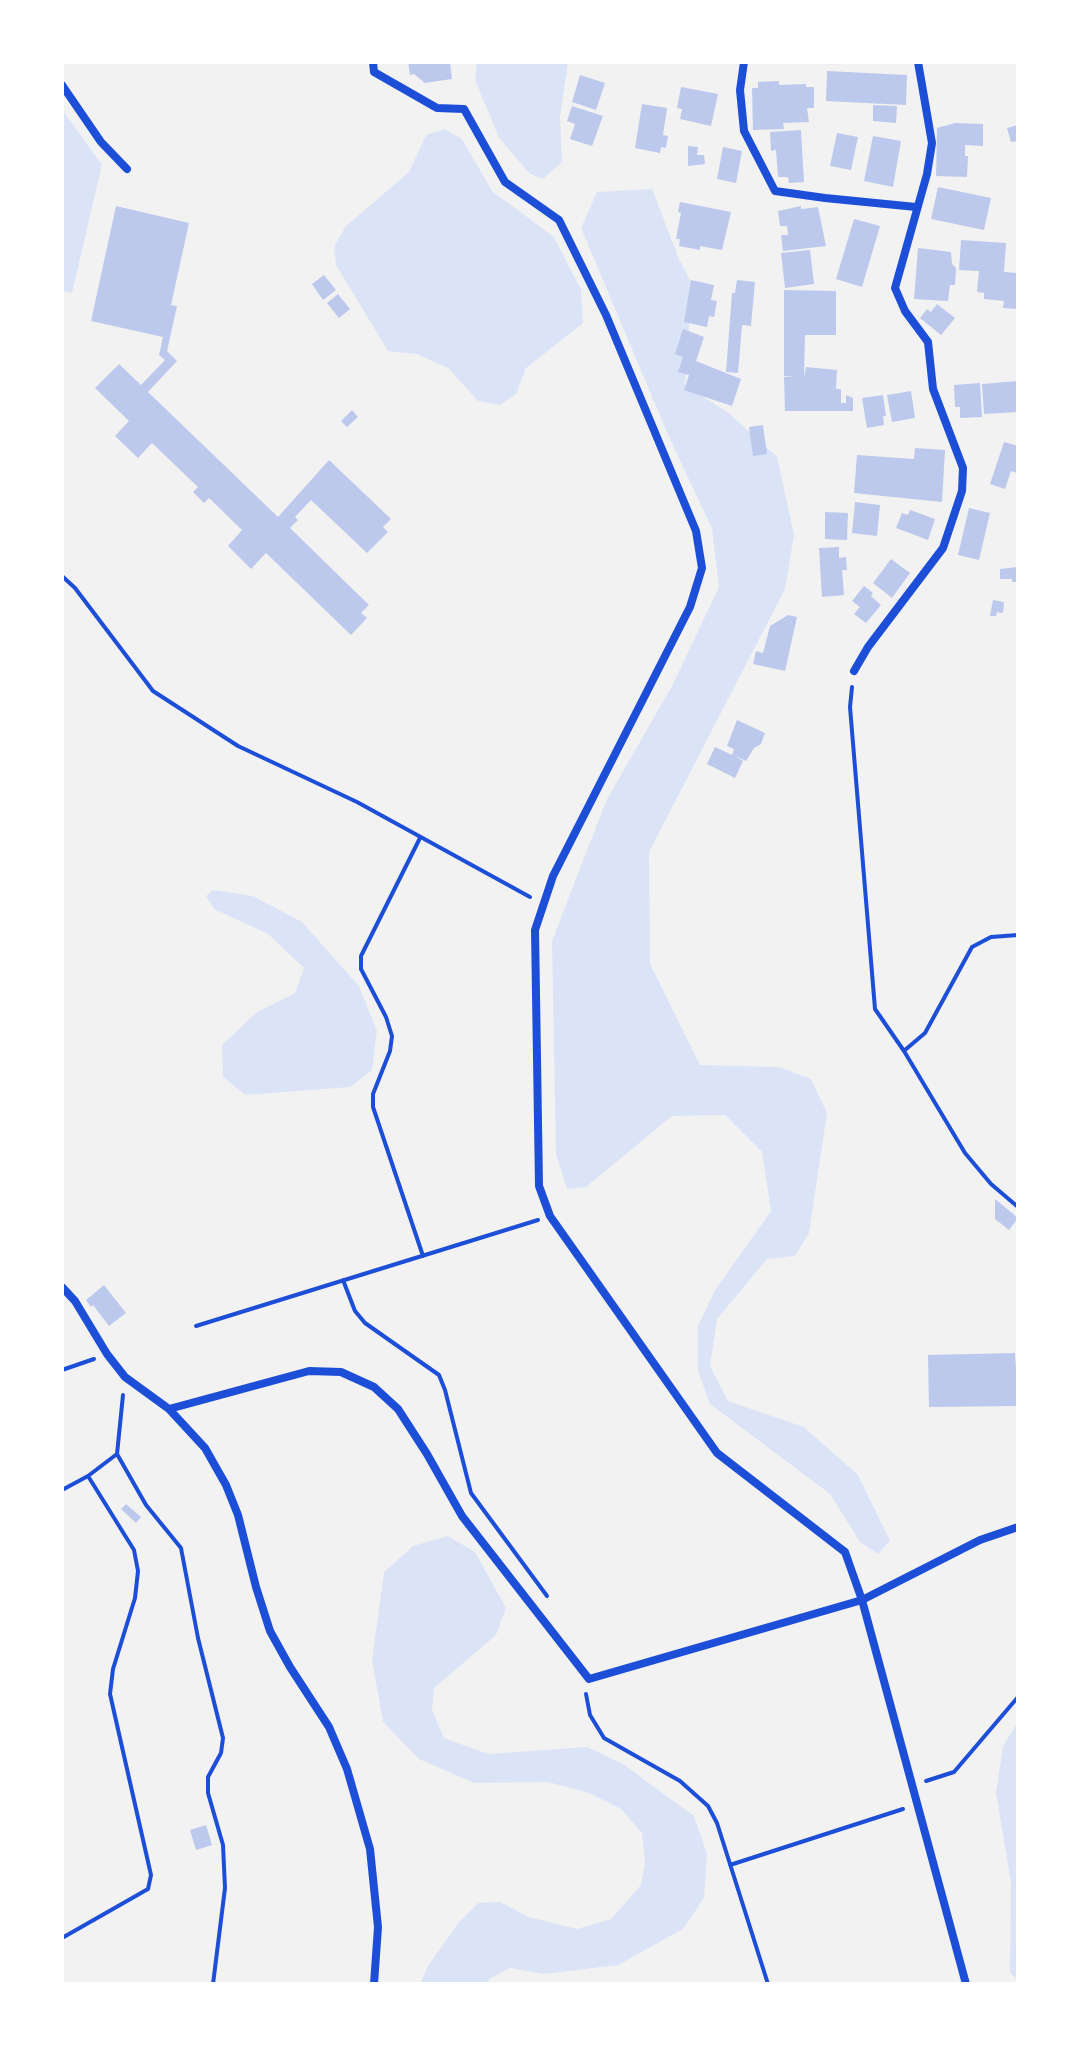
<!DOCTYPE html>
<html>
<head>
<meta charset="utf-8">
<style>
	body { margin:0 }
	#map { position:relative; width:1080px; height:2046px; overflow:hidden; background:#f2f2f2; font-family:"DM Sans",sans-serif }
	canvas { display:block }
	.frame { position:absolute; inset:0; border:64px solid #fff; pointer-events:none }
</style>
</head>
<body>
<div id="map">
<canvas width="1080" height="2046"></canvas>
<div class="frame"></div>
</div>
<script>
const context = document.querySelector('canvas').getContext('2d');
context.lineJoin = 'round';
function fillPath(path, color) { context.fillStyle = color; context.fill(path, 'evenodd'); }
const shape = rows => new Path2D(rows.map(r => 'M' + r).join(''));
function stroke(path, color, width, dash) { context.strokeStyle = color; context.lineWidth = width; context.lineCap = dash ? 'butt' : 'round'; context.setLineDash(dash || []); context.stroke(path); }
fillPath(shape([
	[477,62,568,62,560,117,562,162,543,179,530,174,499,138,475,80],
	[62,109,102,165,72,293,62,291],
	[444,129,462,139,492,191,554,237,581,290,583,323,526,368,516,394,500,405,478,401,448,368,417,354,388,351,336,265,334,247,346,226,409,172,426,135],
	[652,189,679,259,692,284,685,385,730,414,777,457,794,535,785,589,649,852,650,964,700,1065,779,1067,811,1079,827,1113,809,1233,795,1256,767,1259,717,1319,710,1366,728,1401,804,1427,858,1475,890,1541,878,1554,860,1542,830,1494,710,1404,698,1371,698,1326,715,1290,771,1211,762,1152,725,1115,672,1116,586,1187,567,1189,556,1154,552,941,606,801,672,686,719,587,712,529,666,430,581,228,597,192],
	[213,890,253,896,302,922,359,986,377,1031,372,1070,350,1087,245,1095,223,1077,222,1045,257,1012,295,993,304,968,268,934,214,909,206,896],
	[448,1536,475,1552,506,1608,496,1635,434,1688,432,1710,444,1738,488,1754,587,1747,623,1764,694,1816,707,1854,704,1898,683,1929,618,1965,544,1974,510,1968,490,1978,487,1984,420,1984,428,1966,459,1922,478,1903,500,1902,529,1917,577,1929,611,1919,641,1885,645,1863,642,1833,621,1809,589,1793,548,1782,474,1783,419,1759,383,1722,372,1660,384,1572,413,1546],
	[1018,1722,1018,1981,1010,1972,1011,1882,996,1793,1003,1746]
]), '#dbe4f7');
fillPath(shape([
	[408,62,450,62,452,79,425,83,414,74,410,75],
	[827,71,907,75,906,105,826,101],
	[580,75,605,83,596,110,572,102],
	[779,81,779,85,806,84,806,87,814,87,814,108,807,108,809,122,783,123,784,129,753,130,752,88,758,88,758,82],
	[681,87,718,94,711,126,680,119,682,109,677,108],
	[642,104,667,108,663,135,668,136,666,148,661,147,660,153,635,148],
	[873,105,897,106,896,123,873,121],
	[572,106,603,116,592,146,570,139,575,124,567,121],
	[955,123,983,124,983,146,965,145,965,156,968,156,967,177,936,176,937,128],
	[1018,125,1018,141,1011,142,1007,128],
	[801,130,804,182,789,183,788,177,778,177,776,150,771,151,770,132],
	[837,133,858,137,851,170,830,166],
	[873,136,901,141,893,187,864,181],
	[688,146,698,147,697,155,704,155,705,164,688,166],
	[723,147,742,151,736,183,717,179],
	[938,187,991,198,984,230,931,219],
	[680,202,731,212,722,250,700,246,700,250,679,246,680,239,676,239,681,213,678,212],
	[116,206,189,223,171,305,177,306,167,351,177,361,148,392,278,517,329,460,391,519,383,527,388,532,367,553,311,500,295,517,298,520,290,528,369,605,361,613,367,618,351,635,266,553,251,569,228,546,242,530,209,498,204,503,193,492,198,487,152,443,138,458,115,436,129,421,95,388,119,364,141,385,165,360,159,355,163,337,91,321],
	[801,206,801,209,818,207,826,246,783,251,781,235,788,235,787,226,780,226,778,211],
	[854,219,880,226,862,287,836,279],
	[961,240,1006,243,1004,272,1018,273,1018,309,1003,308,1004,301,984,299,984,293,977,292,979,271,959,270],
	[918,248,951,252,952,264,956,268,955,285,950,285,948,301,914,299],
	[810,250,814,284,785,288,781,253],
	[324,275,336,290,323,300,312,284],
	[691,280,714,285,711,300,717,301,714,317,709,316,707,327,684,322],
	[737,280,755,282,751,326,742,325,738,373,726,372,732,293,735,293],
	[784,290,836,291,836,335,805,335,804,377,806,367,837,370,836,389,841,389,841,403,846,403,846,395,853,398,853,411,785,411,784,377,795,376,784,376],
	[338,294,350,309,339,318,327,303],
	[937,304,955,318,941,335,920,318,927,309,931,312],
	[683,329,704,337,696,361,741,379,732,406,684,390,689,375,678,372,683,357,675,354],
	[1018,381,1018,412,984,414,982,384],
	[980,383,982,417,960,418,960,407,955,407,954,385],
	[911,391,915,418,892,422,887,395],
	[883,395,886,416,883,416,884,425,867,428,862,398],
	[352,410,358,417,347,427,341,421],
	[763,425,767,454,753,456,749,427],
	[1004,442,1018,446,1018,469,1017,473,1011,471,1005,489,990,484],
	[915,448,945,450,942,502,854,493,857,455,914,459],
	[855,502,880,505,877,536,852,533],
	[969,508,990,513,979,560,958,555],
	[910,510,935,519,928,540,896,528,902,513,908,515],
	[825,512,848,513,847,540,825,539],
	[839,547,839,558,846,557,847,570,842,570,844,595,822,597,819,548],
	[891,559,910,573,892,598,873,583],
	[1017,567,1018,582,1012,582,1012,579,1000,579,1000,569],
	[864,586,873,593,871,596,881,605,866,623,854,614,860,607,852,601],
	[993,600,1004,602,1003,613,997,612,996,616,990,616],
	[788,615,797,617,785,671,753,664,756,651,763,653,770,626],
	[737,720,765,733,761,744,754,748,746,761,735,756,743,761,735,778,707,764,715,747,732,755,734,749,727,746],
	[995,1199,1018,1218,1009,1230,995,1219],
	[104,1285,126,1313,109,1326,93,1305,91,1307,86,1300],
	[1015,1353,1018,1406,929,1407,928,1355],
	[126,1504,141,1517,136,1523,121,1509],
	[206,1825,212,1845,196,1850,190,1830]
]), '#bdc9ec');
stroke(shape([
	[62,576,75,588,153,691,238,746,357,802,530,897],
	[852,687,850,707,875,1009,904,1051,965,1153,991,1184,1018,1207],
	[420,838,361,956,361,969,386,1017,392,1036,390,1051,373,1094,373,1107,423,1256],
	[905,1050,925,1033,972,947,991,937,1018,935],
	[343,1280,355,1311,365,1323,439,1375,445,1390,471,1493,547,1596],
	[196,1326,538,1220],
	[62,1370,94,1359],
	[117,1454,146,1505,181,1548,198,1638,223,1738,221,1753,208,1777,208,1793,223,1845,225,1888,213,1984],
	[62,1490,88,1476,117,1454,123,1395],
	[586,1694,590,1715,604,1738,680,1781,708,1806,717,1823,768,1984],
	[926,1781,954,1772,1018,1697],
	[730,1865,903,1809],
	[62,1938,148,1889,151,1875,110,1694,113,1669,135,1598,138,1571,134,1550,88,1476]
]), '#1d4ed8', 4);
stroke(shape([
	[373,62,374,72,437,108,464,109,505,182,559,220,606,315,696,531,702,568,690,607,553,876,535,930,539,1186,550,1216,717,1453,845,1552,862,1600,966,1984],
	[744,62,740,90,744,131,775,191,825,198,916,207],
	[62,85,101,142,127,169],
	[854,671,868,647,943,548,962,491,963,468,933,389,928,342,905,311,895,288,927,174,932,143,918,62],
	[62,1287,75,1301,107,1354,125,1377,169,1409,205,1448,226,1485,238,1515,256,1587,270,1631,290,1667,329,1727,347,1769,370,1849,378,1927,374,1984],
	[169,1409,309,1371,341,1372,374,1387,398,1409,427,1454,462,1516,589,1679,862,1600,980,1540,1018,1527]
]), '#1d4ed8', 8);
</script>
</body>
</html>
